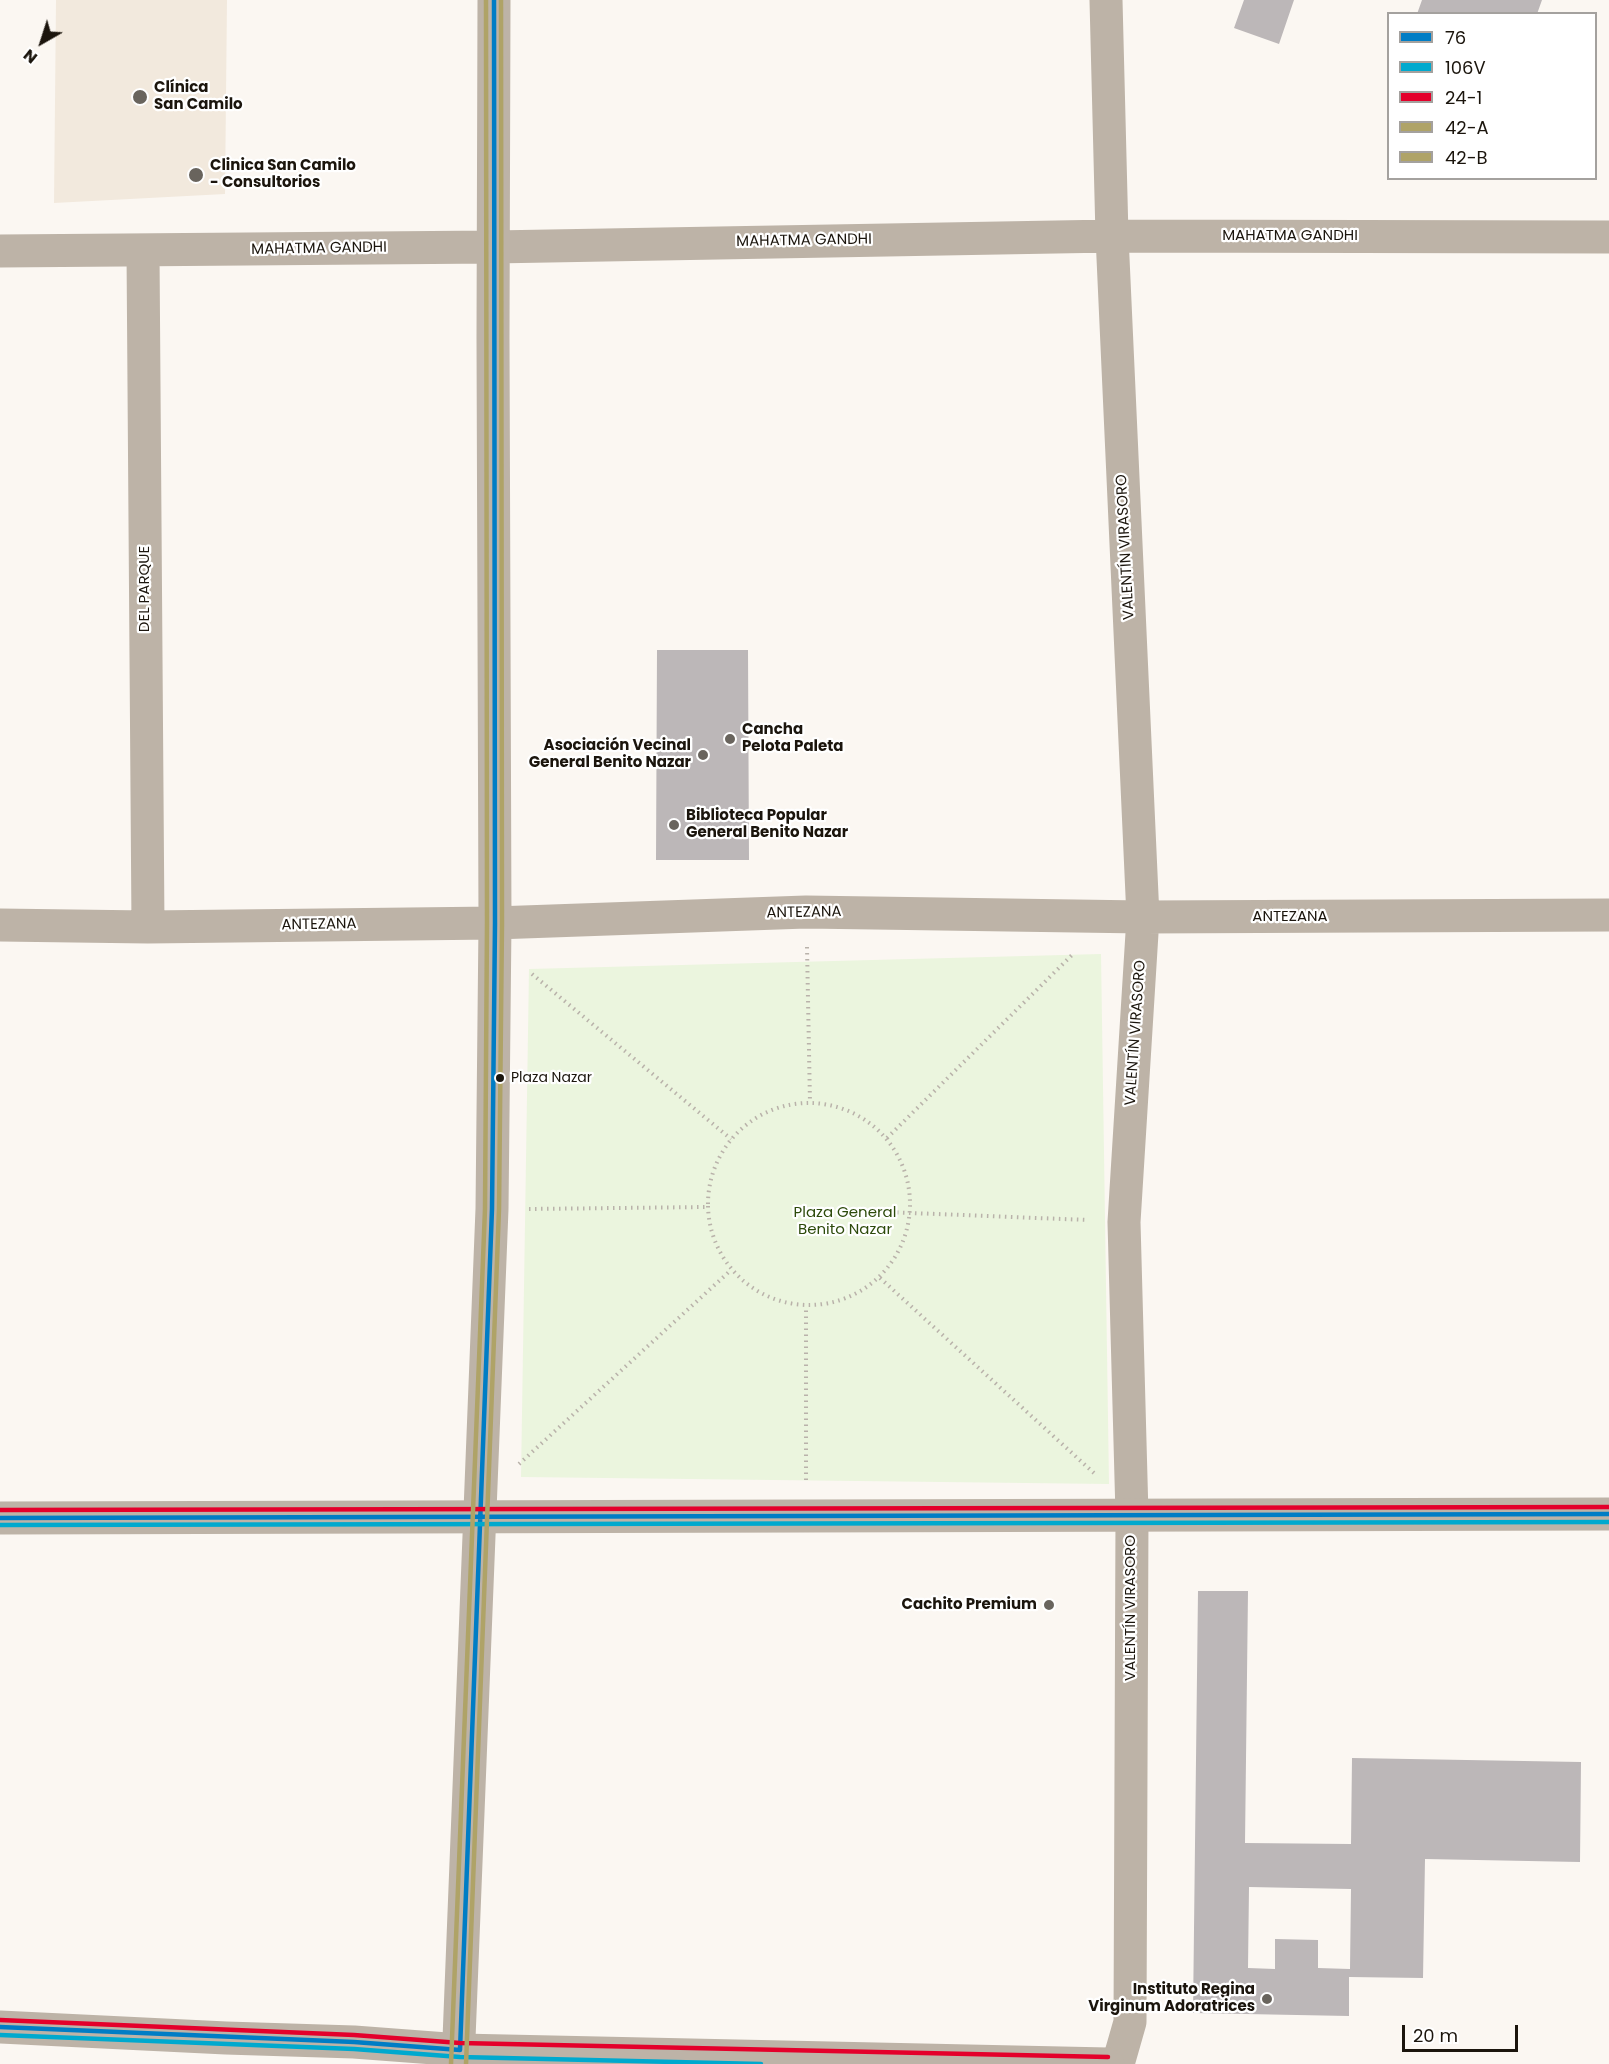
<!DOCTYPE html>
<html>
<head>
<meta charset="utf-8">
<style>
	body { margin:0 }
	#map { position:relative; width:1609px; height:2064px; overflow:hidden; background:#fbf7f2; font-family:Poppins,sans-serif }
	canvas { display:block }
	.legend { position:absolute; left:1387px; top:12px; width:210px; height:168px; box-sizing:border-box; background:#fff; border:2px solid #a4a19e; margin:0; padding:8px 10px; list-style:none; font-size:18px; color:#1b150d }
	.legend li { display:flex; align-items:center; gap:12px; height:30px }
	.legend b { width:30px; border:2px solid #a4a19e }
	.north { position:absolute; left:12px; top:12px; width:60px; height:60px; -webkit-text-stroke:4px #fff; paint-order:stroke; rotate:219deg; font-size:16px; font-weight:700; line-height:24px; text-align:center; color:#1b150d }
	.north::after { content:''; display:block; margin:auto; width:21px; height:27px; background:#1b150d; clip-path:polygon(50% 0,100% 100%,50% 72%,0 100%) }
	.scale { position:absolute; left:1402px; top:2025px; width:116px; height:27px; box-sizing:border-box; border:3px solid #1b150d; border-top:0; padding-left:8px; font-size:18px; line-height:21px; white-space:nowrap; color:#1b150d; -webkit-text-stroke:4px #fff; paint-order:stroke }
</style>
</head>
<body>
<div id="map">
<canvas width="1609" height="2064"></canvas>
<ul class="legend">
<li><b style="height:8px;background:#007dc5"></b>76</li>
<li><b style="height:8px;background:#00a9ce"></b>106V</li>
<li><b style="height:8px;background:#e4002b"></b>24-1</li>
<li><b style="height:8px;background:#afa367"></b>42-A</li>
<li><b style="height:8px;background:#afa367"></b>42-B</li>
</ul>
<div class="north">N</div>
<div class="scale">20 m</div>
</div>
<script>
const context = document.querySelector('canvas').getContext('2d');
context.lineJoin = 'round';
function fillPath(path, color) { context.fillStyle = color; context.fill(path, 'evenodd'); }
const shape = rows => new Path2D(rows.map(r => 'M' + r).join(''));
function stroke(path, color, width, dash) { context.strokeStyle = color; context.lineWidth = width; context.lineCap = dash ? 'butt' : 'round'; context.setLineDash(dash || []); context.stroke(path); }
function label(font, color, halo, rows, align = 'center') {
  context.font = font + ' Poppins,sans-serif'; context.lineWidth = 4.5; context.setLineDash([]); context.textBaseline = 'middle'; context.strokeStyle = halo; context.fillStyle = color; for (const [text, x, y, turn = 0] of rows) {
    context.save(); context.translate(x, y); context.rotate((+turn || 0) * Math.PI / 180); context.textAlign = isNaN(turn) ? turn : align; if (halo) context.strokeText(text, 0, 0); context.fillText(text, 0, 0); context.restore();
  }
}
fillPath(shape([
	[56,0,227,0,225,194,54,203]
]), '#f2e9dd');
fillPath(shape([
	[1101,954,1109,1484,521,1477,529,969]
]), '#ebf5de');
fillPath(shape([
	[1244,0,1294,0,1279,44,1234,28],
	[1422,0,1542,0,1537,14,1417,14],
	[657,650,748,650,749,860,656,860],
	[1198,1591,1248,1591,1245,1843,1351,1844,1352,1758,1581,1762,1580,1862,1425,1859,1423,1978,1349,1977,1349,2016,1193,2013],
	[1249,1887,1351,1889,1350,1969,1318,1968,1318,1940,1275,1939,1275,1969,1248,1968]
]), '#bcb7b8');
stroke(shape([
	[807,947,810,1103],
	[532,974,731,1139],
	'708 1204a101 101 0 1 1 202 0a101 101 0 1 1-202 0Z',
	[887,1138,1073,954],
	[529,1209,707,1207],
	[861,1211,1088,1220],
	[880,1278,1095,1474],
	[519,1464,731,1270],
	[806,1480,806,1307]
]), '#b9b2aa', 4, [1.5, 4.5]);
stroke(shape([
	[1106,0,1112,236,1143,917,1124,1222,1132,1515,1130,2022,1118,2064],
	[0,251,493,247,1112,236,1609,237],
	[143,251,148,927],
	[0,925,148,927,495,923,806,912,1143,917,1609,915],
	[458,2064,492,1209,495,923,493,337,494,0]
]), '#bdb3a7', 33);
stroke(shape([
	[0,1518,1609,1514],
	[0,2027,226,2038,354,2042,460,2050,1108,2064]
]), '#bdb3a7', 33);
stroke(shape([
	[0,1518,1609,1514],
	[0,2027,354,2042,460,2050,492,1209,495,923,494,0]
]), '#007dc5', 4.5);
stroke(shape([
	[0,1525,1609,1522],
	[0,2035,354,2049,460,2057,761,2064]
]), '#00a9ce', 4.5);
stroke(shape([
	[0,1510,1609,1507],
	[0,2020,354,2035,460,2043,1108,2057]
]), '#e4002b', 4.5);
stroke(shape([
	[466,2064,499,1209,502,923,501,0]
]), '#afa367', 4.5);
stroke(shape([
	[451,2064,485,1209,487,923,486,0]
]), '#afa367', 4.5);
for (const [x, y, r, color] of [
	[140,97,8,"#69645d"],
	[196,175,8,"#69645d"],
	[730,739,6,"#69645d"],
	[703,755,6,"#69645d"],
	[674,825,6,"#69645d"],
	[500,1078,5,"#1b150d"],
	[1049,1605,6,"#69645d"],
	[1267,1999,6,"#69645d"]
]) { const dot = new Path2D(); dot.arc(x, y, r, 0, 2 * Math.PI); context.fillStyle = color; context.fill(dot); stroke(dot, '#fff', 2); }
label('14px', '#1b150d', '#fff', [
	["Plaza Nazar",511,1078]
], 'left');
label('bold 15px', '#1b150d', '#fff', [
	["Clínica",154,88],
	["San Camilo",154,105],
	["Clinica San Camilo",210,166],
	["- Consultorios",210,183],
	["Cancha",742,730],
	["Pelota Paleta",742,747],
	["Asociación Vecinal",691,746,"right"],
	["General Benito Nazar",691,763,"right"],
	["Biblioteca Popular",686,816],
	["General Benito Nazar",686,833],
	["Cachito Premium",1037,1605,"right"],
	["Instituto Regina",1255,1990,"right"],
	["Virginum Adoratrices",1255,2007,"right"]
], 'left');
label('15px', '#1b150d', '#fff', [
	["MAHATMA GANDHI",1290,236],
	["MAHATMA GANDHI",804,241,-1],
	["MAHATMA GANDHI",319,249,-1],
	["VALENTÍN VIRASORO",1126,547,-93],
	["DEL PARQUE",145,589,-90],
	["ANTEZANA",804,913,-1],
	["ANTEZANA",1290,917],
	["ANTEZANA",319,925,-1],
	["VALENTÍN VIRASORO",1136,1033,-86],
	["VALENTÍN VIRASORO",1131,1608,-90]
]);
label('15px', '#2d4a0b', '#fff', [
	["Plaza General",845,1213],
	["Benito Nazar",845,1230]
]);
</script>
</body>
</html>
